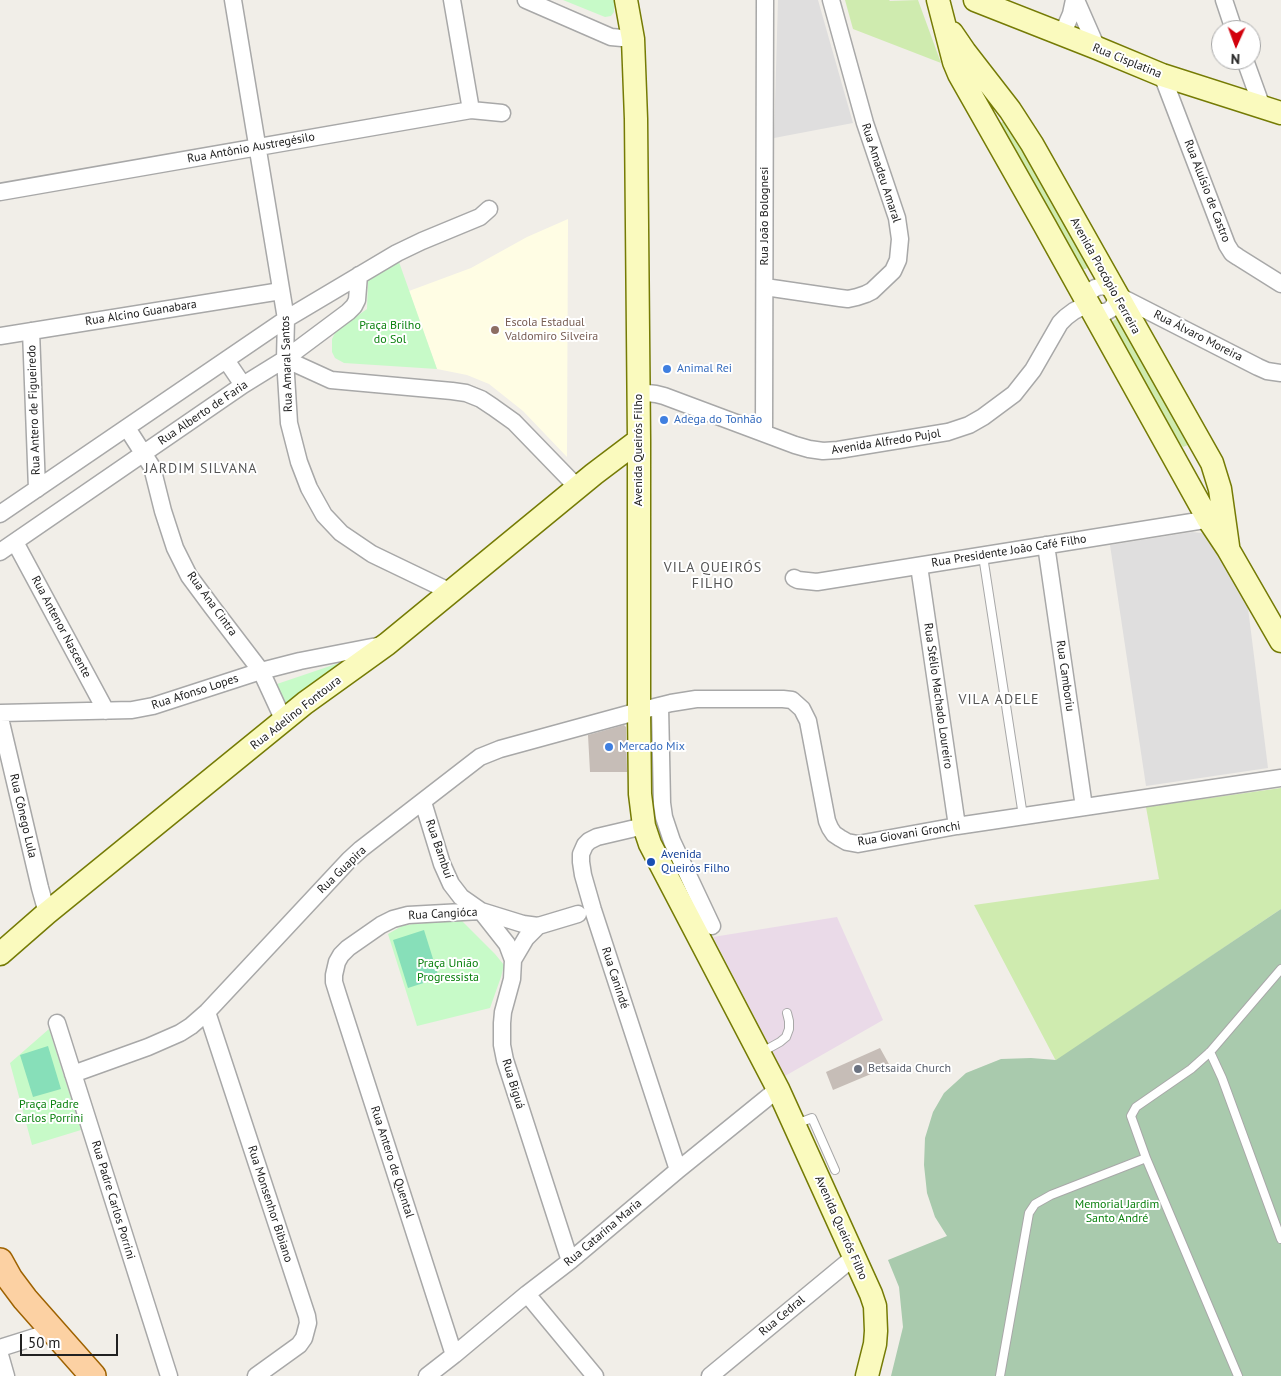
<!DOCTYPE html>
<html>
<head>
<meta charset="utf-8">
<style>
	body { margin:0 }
	#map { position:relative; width:1281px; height:1376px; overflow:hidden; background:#f1eee8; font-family:"PT Sans",sans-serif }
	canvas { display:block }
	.north { position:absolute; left:1211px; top:20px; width:50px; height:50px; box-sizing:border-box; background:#fff; border:1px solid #a6a6a6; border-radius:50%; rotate:182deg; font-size:14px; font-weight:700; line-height:20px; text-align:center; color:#212121 }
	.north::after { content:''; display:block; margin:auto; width:18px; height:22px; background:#d2010c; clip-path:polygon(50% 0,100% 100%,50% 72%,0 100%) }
	.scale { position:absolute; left:20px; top:1334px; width:98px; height:22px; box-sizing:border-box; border:2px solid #212121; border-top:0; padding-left:6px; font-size:15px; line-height:18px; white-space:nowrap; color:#212121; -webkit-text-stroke:4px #fff; paint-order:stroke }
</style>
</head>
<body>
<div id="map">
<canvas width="1281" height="1376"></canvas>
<div class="north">N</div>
<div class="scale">50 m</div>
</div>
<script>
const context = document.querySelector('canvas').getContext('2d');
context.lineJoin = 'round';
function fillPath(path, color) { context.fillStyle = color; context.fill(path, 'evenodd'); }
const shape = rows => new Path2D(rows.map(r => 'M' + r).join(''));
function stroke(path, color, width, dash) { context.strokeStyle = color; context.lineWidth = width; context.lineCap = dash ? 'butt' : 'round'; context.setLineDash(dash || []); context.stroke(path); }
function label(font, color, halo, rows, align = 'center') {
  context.font = font + ' "PT Sans",sans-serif'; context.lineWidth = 4; context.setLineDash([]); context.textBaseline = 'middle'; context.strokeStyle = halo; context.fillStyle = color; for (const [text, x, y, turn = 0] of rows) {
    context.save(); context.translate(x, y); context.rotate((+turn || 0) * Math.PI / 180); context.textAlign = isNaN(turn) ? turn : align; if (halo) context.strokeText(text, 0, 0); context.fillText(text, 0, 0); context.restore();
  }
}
fillPath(shape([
	[778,0,818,0,853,123,774,138],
	[1192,532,1202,533,1210,540,1247,600,1268,768,1146,786,1110,545]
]), '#dfdede');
fillPath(shape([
	[837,917,883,1020,785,1076,713,937]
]), '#eadae8');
fillPath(shape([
	[568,219,567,457,523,411,489,384,467,375,437,369,409,291,471,268,527,237]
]), '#fffde4');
fillPath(shape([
	[845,0,889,0,890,1,918,0,941,63,853,29],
	[1002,122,1004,122,1013,130,1088,265,1086,269,1080,269,1000,124],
	[1116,319,1120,320,1189,444,1188,445,1183,447,1180,443,1113,327,1112,324,1113,321],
	[1281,788,1281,909,1056,1061,974,905,1159,879,1146,807]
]), '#cfebaf');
fillPath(shape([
	[1281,909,1281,1376,891,1376,903,1327,899,1287,888,1260,947,1236,935,1217,927,1193,924,1165,925,1138,933,1112,944,1093,966,1073,1001,1059,1031,1058,1056,1060]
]), '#a9caad');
fillPath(shape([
	[563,0,614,0,614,12,611,16,605,17],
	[399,262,437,369,344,363,335,358,332,352,332,339,336,331,367,309,368,280],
	[339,663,286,707,277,684],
	[461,920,495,954,504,965,501,977,490,1008,417,1026,388,934,402,926,413,924],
	[49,1029,81,1130,32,1145,10,1063]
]), '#c7fac8');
fillPath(shape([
	[424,930,439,978,408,988,393,940],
	[48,1046,61,1089,33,1097,20,1055]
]), '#87dfb9');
fillPath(shape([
	[624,725,626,727,627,772,590,772,588,735],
	[880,1048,890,1066,833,1090,826,1072]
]), '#c6bdb7');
const lane = shape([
	[983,556,1023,816],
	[762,1052,780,1042,786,1037,789,1029,789,1021,787,1013],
	[1210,1052,1222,1078,1281,1239],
	[796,1124,812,1118,835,1170],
	[1000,1376,1029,1213,1035,1204,1051,1195,1146,1158],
	[1238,1376,1146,1158,1131,1116,1136,1107,1191,1069,1210,1052,1281,969]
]);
const street = shape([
	[233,0,286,319,285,359,289,423,299,462,309,488,324,515,341,533,372,554,451,592],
	[452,0,471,110],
	[526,0,611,37,633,39],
	[1076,0,1097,48],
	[1224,0,1234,30],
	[1062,35,1071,14,1074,0],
	[1245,60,1262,107],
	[1162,75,1227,245,1232,253,1238,257,1281,284],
	[0,192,471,110,502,113],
	[765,287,840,298,848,299,857,297,866,294,872,291,893,271,898,260,900,239,897,218,865,123,831,0],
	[1115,294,1116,300,1114,305,1111,309,1106,312,1101,312,1096,311,1091,308,1088,304,1088,298,1090,292,1095,288,1101,286,1107,287,1112,290,1115,294,1258,367,1267,371,1281,373],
	[31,331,37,489],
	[0,336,281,291],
	[285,359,331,380,452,391,466,393,481,399,493,407,514,422,578,488],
	[226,360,243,385],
	[638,392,656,394,664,396,795,445,809,449,823,451,838,450,948,432,969,425,983,417,1014,394,1033,370,1060,323,1066,317,1074,311,1088,304],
	[127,428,152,467,163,511,175,548,189,576,212,607,261,671,284,721],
	[764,433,765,0],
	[0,514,286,319,397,253,422,241,480,217,489,209],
	[15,542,106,711],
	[1046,545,1084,807],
	[0,552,243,385,285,359,348,312,354,306,357,300,359,275],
	[919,566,957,826],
	[794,578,798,580,817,582,1217,518],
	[660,706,662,803,664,817,672,841,712,926],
	[0,713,132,710,153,706,261,671,300,661,382,645],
	[0,718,40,888,47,913],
	[423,802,442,864,451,884,461,897,481,911,507,944,513,960,512,979,503,1012,502,1023,502,1045,505,1060,570,1261],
	[644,826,597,837,589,841,585,845,581,854,581,862,583,875,593,910,678,1170],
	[513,960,526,938,538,926,578,914],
	[207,1012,307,1316,308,1323,304,1338,299,1345,256,1376],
	[57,1023,169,1376],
	[73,1074,148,1047,180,1033,191,1026,207,1012,349,860,361,849,480,757,500,749,639,711,671,703,696,699,783,699,792,700,802,709,808,721,827,821,830,828,834,834,840,838,847,842,858,844,957,826,1281,778],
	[527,1294,595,1376],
	[0,1348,38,1336],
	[0,1355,6,1376],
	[454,1355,339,998,334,982,334,975,337,962,341,955,348,948,381,925,393,919,408,915,481,911,523,924,538,926],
	[427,1376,454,1355,527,1294,570,1261,678,1170,778,1089],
	[710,1376,854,1257]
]);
const secondary = shape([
	[626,0,633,39,636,119,639,440,639,711,640,794,644,826,650,844,778,1089,871,1294,875,1306,876,1331,875,1344,867,1376],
	[938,0,954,62,959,74,1044,224,1208,519,1228,549,1281,641],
	[975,0,1097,48,1162,75,1281,113],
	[952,33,965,52,1010,110,1032,144,1212,463,1220,489,1228,546],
	[0,954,47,913,305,703,387,644,594,474,639,440]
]);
const primary = shape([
	[0,1261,10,1279,25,1299,93,1376]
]);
stroke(lane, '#a8a8a8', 10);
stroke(street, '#a8a8a8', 19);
stroke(secondary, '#757b05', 25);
stroke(primary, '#9e6201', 28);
stroke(lane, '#fff', 8);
stroke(street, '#fff', 16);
stroke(secondary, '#fafabe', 22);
stroke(primary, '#fcd1a3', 25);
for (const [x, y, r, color] of [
	[495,330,5,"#8d6e63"],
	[667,369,5,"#3f7fe0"],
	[664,420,5,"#3f7fe0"],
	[609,747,5,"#3f7fe0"],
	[651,862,5,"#1a4fb4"],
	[858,1069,5,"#6b7280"]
]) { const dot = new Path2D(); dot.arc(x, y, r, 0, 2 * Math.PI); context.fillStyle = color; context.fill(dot); stroke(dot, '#fff', 2); }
label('12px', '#212121', '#fff', [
	["Rua Cisplatina",1127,61,22],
	["Rua Antônio Austregésilo",251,148,-10],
	["Rua Amadeu Amaral",881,173,72],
	["Rua Aluísio de Castro",1207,191,69],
	["Rua João Bolognesi",765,216,-90],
	["Avenida Procópio Ferreira",1105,276,61],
	["Rua Alcino Guanabara",141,313,-9],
	["Rua Álvaro Moreira",1198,336,27],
	["Rua Amaral Santos",287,364,-92],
	["Rua Antero de Figueiredo",34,410,-92],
	["Rua Alberto de Faria",203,413,-34],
	["Avenida Alfredo Pujol",886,442,-9],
	["Avenida Queirós Filho",639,450,-90],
	["Rua Presidente João Café Filho",1009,551,-9],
	["Rua Ana Cintra",212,604,54],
	["Rua Antenor Nascente",61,627,62],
	["Rua Camboriu",1065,676,82],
	["Rua Afonso Lopes",195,692,-18],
	["Rua Stélio Machado Loureiro",938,696,82],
	["Rua Adelino Fontoura",296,713,-38],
	["Rua Cônego Lula",23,816,77],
	["Rua Giovani Gronchi",909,834,-9],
	["Rua Bambuí",439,849,71],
	["Rua Guapira",342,870,-44],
	["Rua Cangióca",443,914,-3],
	["Rua Canindé",615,978,72],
	["Rua Biguá",513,1084,73],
	["Rua Antero de Quental",392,1162,72],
	["Rua Padre Carlos Porrini",113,1200,73],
	["Rua Monsenhor Bibiano",270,1204,72],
	["Avenida Queirós Filho",841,1228,66],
	["Rua Catarina Maria",603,1233,-40],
	["Rua Cedral",782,1316,-40]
]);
label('12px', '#785e54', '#fff', [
	["Escola Estadual",505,323],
	["Valdomiro Silveira",505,337]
], 'left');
label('12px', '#0c8210', '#fff', [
	["Praça Brilho",390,326],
	["do Sol",390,340],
	["Praça União",448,964],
	["Progressista",448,978],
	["Praça Padre",49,1105],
	["Carlos Porrini",49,1119],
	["Memorial Jardim",1117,1205],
	["Santo André",1117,1219]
]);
label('12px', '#366cbe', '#fff', [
	["Animal Rei",677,369],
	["Adega do Tonhão",674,420],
	["Mercado Mix",619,747]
], 'left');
label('12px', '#164399', '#fff', [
	["Avenida",661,855],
	["Queirós Filho",661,869]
], 'left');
label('12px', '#5b616d', '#fff', [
	["Betsaida Church",868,1069]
], 'left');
context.letterSpacing = '1px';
label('14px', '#545454', '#fff', [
	["JARDIM SILVANA",201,469],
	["VILA QUEIRÓS",713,568],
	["FILHO",713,584],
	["VILA ADELE",999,700]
]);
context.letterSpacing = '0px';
</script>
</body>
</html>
